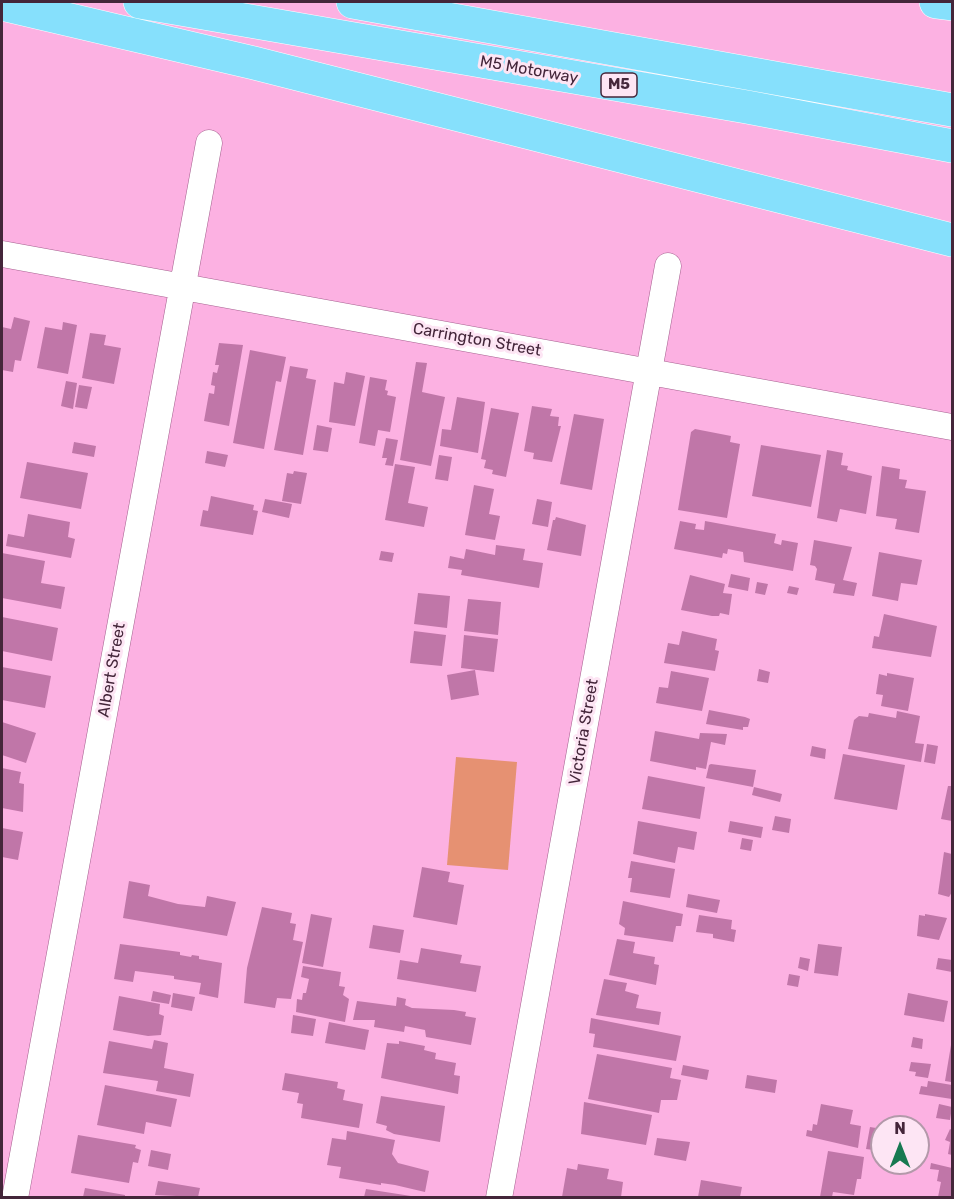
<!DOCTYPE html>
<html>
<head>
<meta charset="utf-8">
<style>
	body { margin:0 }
	#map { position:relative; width:954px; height:1199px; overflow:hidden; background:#fcb1e2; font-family:Rubik,sans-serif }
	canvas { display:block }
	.frame { position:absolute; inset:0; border:3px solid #44263a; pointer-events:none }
	.north { position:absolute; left:870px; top:1115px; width:60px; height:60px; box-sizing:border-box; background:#fde5f4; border:2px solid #b399aa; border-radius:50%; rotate:0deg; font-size:16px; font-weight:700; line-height:24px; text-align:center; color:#44263a }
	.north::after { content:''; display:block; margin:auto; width:21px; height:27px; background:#177951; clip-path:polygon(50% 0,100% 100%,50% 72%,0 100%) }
</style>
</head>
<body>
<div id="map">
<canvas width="954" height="1199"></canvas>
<div class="frame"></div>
<div class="north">N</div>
</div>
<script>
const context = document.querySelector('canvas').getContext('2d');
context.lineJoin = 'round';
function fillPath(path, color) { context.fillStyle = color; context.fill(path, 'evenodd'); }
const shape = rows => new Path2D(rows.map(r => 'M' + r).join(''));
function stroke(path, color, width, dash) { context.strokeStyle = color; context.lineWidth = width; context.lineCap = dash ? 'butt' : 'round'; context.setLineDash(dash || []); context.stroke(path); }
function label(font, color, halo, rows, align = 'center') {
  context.font = font + ' Rubik,sans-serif'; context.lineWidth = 6; context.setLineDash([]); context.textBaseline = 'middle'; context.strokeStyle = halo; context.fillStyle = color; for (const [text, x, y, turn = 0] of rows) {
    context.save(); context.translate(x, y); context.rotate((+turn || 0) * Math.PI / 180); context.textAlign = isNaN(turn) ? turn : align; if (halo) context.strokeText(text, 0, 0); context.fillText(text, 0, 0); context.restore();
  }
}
fillPath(shape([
	[456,757,517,762,508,870,447,865]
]), '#e69172');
fillPath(shape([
	[14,317,30,321,21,361,15,360,13,372,2,370,2,327,11,329],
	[63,322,77,325,68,374,37,368,45,327,62,330],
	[90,333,106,335,104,345,121,348,114,384,82,378],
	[219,343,243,345,229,426,204,421,209,393,214,394,215,386,211,385,213,372,217,373,219,365,215,365],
	[250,350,286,357,281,382,276,381,264,449,233,443],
	[416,362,427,363,422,392,445,397,431,466,400,460],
	[290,366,308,369,306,378,316,380,303,455,274,450],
	[346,372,365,376,355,426,329,422,334,382,344,384],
	[370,377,387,380,385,390,388,391,387,395,396,397,390,432,378,430,375,446,359,443],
	[66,381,77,383,73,409,61,406],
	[79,385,92,387,87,409,75,407],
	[457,397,485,402,478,453,440,446,442,429,451,430],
	[532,406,552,409,550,416,559,417,558,426,561,426,552,462,533,459,534,453,524,451],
	[491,408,519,413,506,477,492,474,493,470,484,468,486,460,481,459],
	[574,414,604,419,592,490,560,484],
	[317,425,332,428,328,452,313,450],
	[695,429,731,436,730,442,740,444,727,518,678,510,691,432],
	[386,438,398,440,393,466,385,465,387,458,382,458],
	[74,442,96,446,94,457,72,453],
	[761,445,821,455,811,507,752,496],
	[827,450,843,453,841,465,848,466,847,470,872,476,866,514,840,509,837,522,817,518],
	[207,451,228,455,225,467,205,463],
	[439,455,452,457,448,481,435,479],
	[27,462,88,473,81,509,20,498],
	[395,464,415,467,408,503,428,507,424,527,385,520],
	[882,466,900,469,899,479,907,480,905,488,926,491,919,533,895,529,897,519,876,516],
	[294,471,307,473,301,504,282,501,287,473,293,474],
	[474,485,494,489,489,514,500,516,495,540,465,535],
	[211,496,254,505,253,510,258,511,253,535,200,526,203,510,208,511],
	[265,499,292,504,289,518,262,512],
	[537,499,552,502,548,527,532,524],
	[28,514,70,522,68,537,75,539,71,558,6,546,8,534,24,537],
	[556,517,586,525,581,556,547,550,553,520,555,520],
	[680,521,696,524,695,529,704,530,705,521,776,534,774,543,781,545,782,540,798,543,793,571,744,562,743,552,728,549,727,554,723,553,722,558,674,549],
	[814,540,852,547,843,580,857,583,854,596,833,593,835,584,815,580,817,569,815,566,810,565],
	[496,545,525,549,523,560,543,563,539,588,461,575,462,570,448,568,450,556,464,559,466,549,495,555],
	[381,551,394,553,392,562,379,560],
	[879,552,922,560,917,585,901,583,898,601,872,596],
	[2,553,45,561,41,583,65,587,61,609,2,598],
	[731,574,750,578,748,591,728,587],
	[690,575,725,584,723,593,732,594,729,615,720,613,719,616,712,616,681,610],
	[757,582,768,584,765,595,755,593],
	[789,586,799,588,797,595,787,593],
	[418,593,450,596,447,628,414,624],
	[468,599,501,602,498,635,464,631],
	[884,614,937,626,931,657,872,648,874,636,879,637],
	[2,617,58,628,52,661,2,651],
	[414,631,446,635,442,666,410,663],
	[682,631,717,639,715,650,719,651,715,671,664,663,668,643,679,645],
	[464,635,498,639,494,672,461,668],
	[2,667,51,676,45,708,2,700],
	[759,669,770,672,768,683,757,681],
	[475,670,479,695,451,700,447,675],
	[671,671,709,678,702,711,656,703,659,687,668,688],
	[887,673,914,678,908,711,881,706,883,695,876,694,879,674,887,676],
	[709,710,745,717,750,719,748,727,743,727,743,730,706,724],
	[897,711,920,716,915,743,924,744,921,762,848,749,854,720,859,716,868,717,869,713,896,718],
	[2,722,36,733,26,763,2,755],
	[655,731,699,739,700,733,727,734,725,745,711,742,706,769,696,767,696,770,650,761],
	[927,744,938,746,935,764,924,762],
	[812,746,826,749,825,759,810,756],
	[843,754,905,765,897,810,834,799],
	[711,764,756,770,753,787,706,778,709,765],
	[2,768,21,772,19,783,24,784,23,812,2,808],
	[648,776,705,787,700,819,642,809],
	[948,786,952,786,952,821,941,819],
	[754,787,782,794,780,802,752,795],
	[775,816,791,819,789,833,772,830],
	[638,821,697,832,694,850,678,847,675,863,633,854],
	[730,821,763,827,761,838,728,832],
	[2,828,23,832,18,860,2,857],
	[742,838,753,840,751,851,740,849],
	[944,852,952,854,952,892,949,897,938,894],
	[631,861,675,869,670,898,630,892,632,878,628,878],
	[422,867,450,872,448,882,464,885,457,925,413,917],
	[129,881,150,885,148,896,178,904,205,907,207,896,236,902,227,936,123,918],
	[688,894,720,900,717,913,686,907],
	[623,901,683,914,681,926,676,926,673,942,624,935,625,928,619,924],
	[262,907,292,913,290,923,296,924,293,940,303,942,291,999,277,998,275,1008,244,1003,247,968],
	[311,914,332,918,323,967,302,963],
	[925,914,947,918,939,940,917,936,919,915,925,916],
	[699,915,732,920,731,929,736,930,734,942,713,938,713,934,696,932],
	[373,925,404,930,400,953,369,948],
	[617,939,635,942,633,953,655,957,654,964,659,965,656,985,609,975],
	[120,944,180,952,180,955,191,957,192,955,199,956,199,959,222,963,218,998,199,994,201,983,174,979,174,976,135,971,133,982,114,979],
	[818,944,842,947,838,976,814,973],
	[421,948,462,955,460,963,481,966,476,992,397,979,400,960,418,963],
	[800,957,810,959,808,971,798,968],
	[938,958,952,960,952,972,936,969],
	[303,966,341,972,339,986,345,987,343,995,349,999,345,1022,296,1012,297,999,302,1000,303,993,306,993,309,979,301,977],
	[789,974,800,976,798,987,787,985],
	[604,979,627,983,625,991,639,995,636,1008,661,1012,659,1025,596,1015],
	[153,991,171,995,169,1004,151,1001],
	[173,993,195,997,192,1011,171,1007],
	[908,993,948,1001,944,1022,904,1015],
	[119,996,160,1004,159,1014,164,1016,161,1035,148,1036,113,1030],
	[397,997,406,999,405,1005,412,1008,454,1010,466,1012,465,1016,476,1018,471,1045,426,1037,425,1030,405,1026,404,1032,374,1027,375,1020,353,1020,357,1001,396,1006],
	[293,1015,316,1019,313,1036,291,1033],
	[591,1018,681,1036,676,1061,593,1047,595,1034,589,1033],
	[329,1022,369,1030,365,1050,325,1043],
	[913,1037,923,1039,922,1049,911,1047],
	[154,1040,168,1043,164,1068,194,1074,190,1097,156,1091,158,1081,103,1073,109,1041,152,1049],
	[399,1041,425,1046,424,1050,436,1053,435,1059,456,1063,454,1075,460,1076,458,1094,381,1078,387,1043,399,1044],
	[951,1045,952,1080,951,1082,945,1081],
	[597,1054,672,1068,670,1078,681,1080,677,1100,661,1100,659,1113,588,1099],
	[911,1062,931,1064,928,1078,915,1076,916,1072,909,1071],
	[683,1065,709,1070,707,1080,681,1075],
	[285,1073,338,1082,337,1088,345,1090,343,1100,363,1104,359,1128,301,1118,303,1104,297,1103,299,1093,282,1090],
	[747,1075,777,1080,775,1093,745,1088],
	[928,1081,952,1085,952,1099,919,1094,921,1086,927,1087],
	[105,1085,177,1099,171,1127,146,1122,144,1134,97,1125],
	[381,1096,445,1106,440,1142,394,1134,386,1130,387,1126,376,1123],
	[584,1102,652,1115,646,1145,581,1134],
	[821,1104,853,1110,850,1124,861,1126,858,1148,806,1136,807,1130,812,1131,813,1124,817,1125],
	[939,1104,952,1107,950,1120,936,1118],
	[870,1127,882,1129,881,1151,866,1149],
	[950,1129,952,1130,952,1155,948,1154,950,1142,945,1140],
	[347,1131,395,1140,392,1154,398,1163,429,1171,425,1192,395,1185,381,1183,381,1185,339,1178,341,1167,327,1165,332,1138,346,1140],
	[78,1135,136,1145,135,1148,141,1150,138,1163,133,1162,129,1183,71,1173],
	[657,1138,690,1142,686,1161,654,1155],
	[151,1150,171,1154,168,1170,148,1166],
	[828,1151,864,1157,861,1179,857,1179,854,1195,833,1192,832,1197,820,1197],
	[931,1163,952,1168,952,1197,938,1197,941,1182,937,1181,939,1170,930,1169],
	[578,1164,609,1169,607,1179,623,1182,621,1197,562,1197,567,1168,577,1170],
	[701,1180,742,1187,740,1197,698,1197],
	[158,1181,200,1188,198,1197,155,1195],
	[85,1188,125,1195,125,1197,83,1197],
	[366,1189,411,1196,411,1197,364,1197]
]), '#c076a8');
const minor = shape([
	[2,254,952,427],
	[15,1198,209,143],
	[499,1198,668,266]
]);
const highway = shape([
	[140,2,747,107,952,146],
	[353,2,952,110],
	[936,2,952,4],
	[2,4,254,63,952,240]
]);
stroke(minor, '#a5618f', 27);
stroke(highway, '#fff', 34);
stroke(minor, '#fff', 26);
stroke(highway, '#86e0fc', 33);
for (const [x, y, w] of [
	[619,85,36]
]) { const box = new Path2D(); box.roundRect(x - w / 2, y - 12, w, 24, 4.5); context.fillStyle = '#fde5f4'; context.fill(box); stroke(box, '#44263a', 1.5); }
label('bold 15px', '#44263a', null, [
	["M5",619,85]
]);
label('16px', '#44263a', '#fde5f4', [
	["M5 Motorway",529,70,10],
	["Carrington Street",477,340,10],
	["Albert Street",112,670,-80],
	["Victoria Street",584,732,-80]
]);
</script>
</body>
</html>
